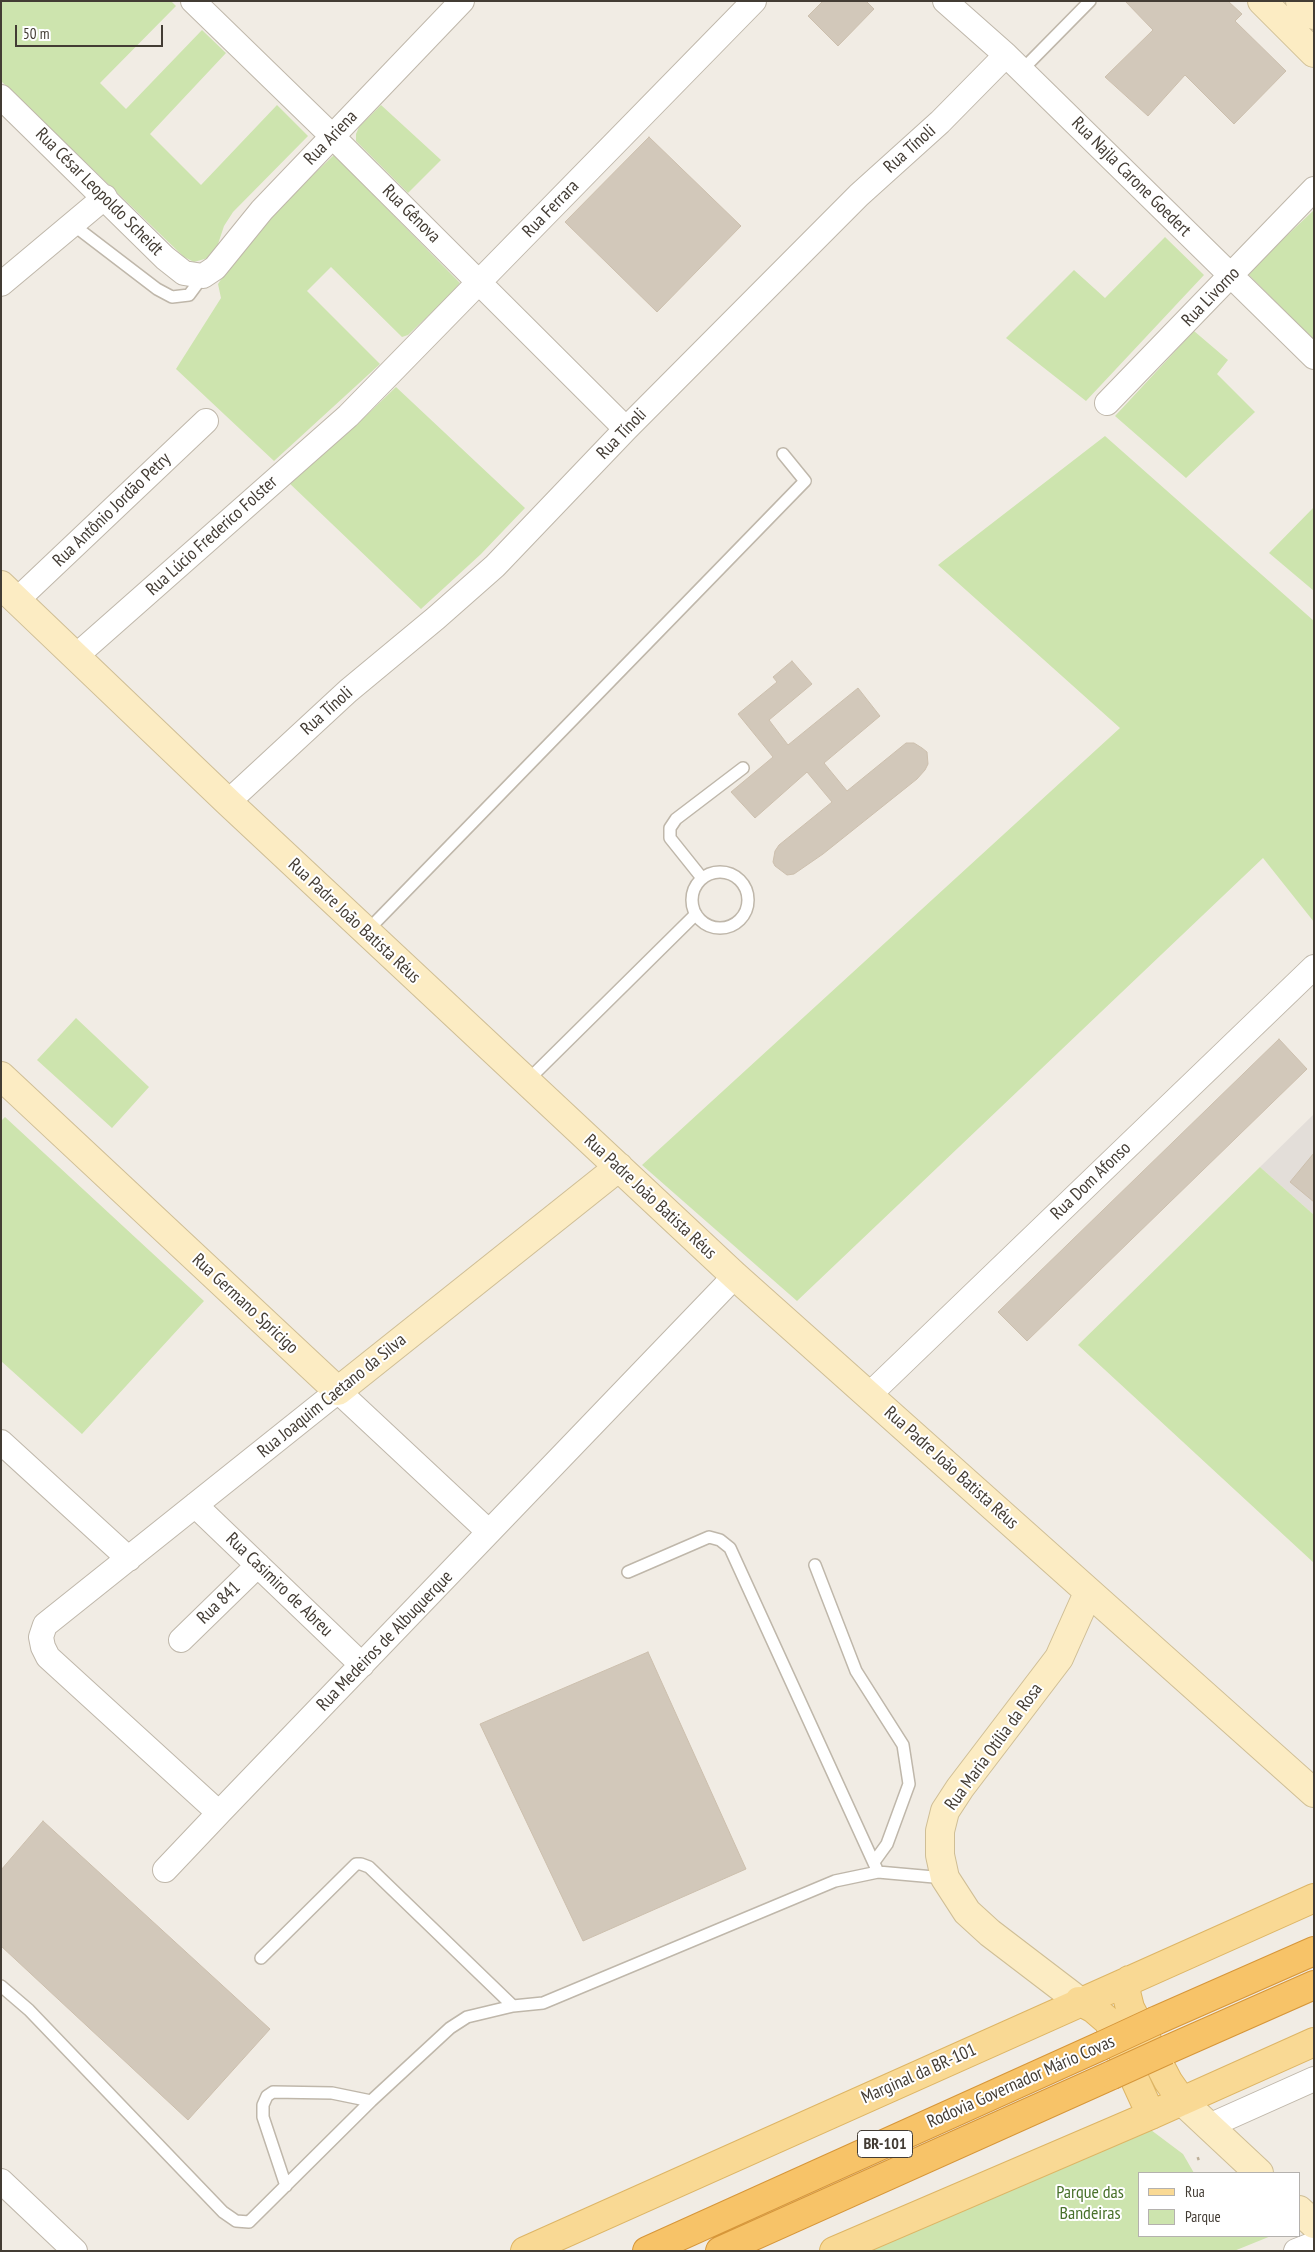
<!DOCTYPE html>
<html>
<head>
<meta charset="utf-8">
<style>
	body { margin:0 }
	#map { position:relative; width:1315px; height:2252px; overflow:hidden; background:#f1ece4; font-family:"PT Sans Narrow",sans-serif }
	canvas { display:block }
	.frame { position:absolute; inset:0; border:2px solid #433c34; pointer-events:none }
	.legend { position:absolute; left:1138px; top:2172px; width:162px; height:65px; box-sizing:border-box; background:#fff; border:1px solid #b4b1ae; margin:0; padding:6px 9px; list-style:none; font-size:15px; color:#433c34 }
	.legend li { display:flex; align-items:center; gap:10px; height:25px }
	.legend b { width:25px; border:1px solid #b4b1ae }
	.scale { position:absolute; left:15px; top:25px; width:148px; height:22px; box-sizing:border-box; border:2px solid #433c34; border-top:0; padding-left:6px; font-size:15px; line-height:18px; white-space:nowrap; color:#433c34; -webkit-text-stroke:4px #fff; paint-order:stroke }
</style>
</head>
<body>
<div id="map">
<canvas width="1315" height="2252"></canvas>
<div class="frame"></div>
<ul class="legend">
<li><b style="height:6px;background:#f9d994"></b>Rua</li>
<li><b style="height:14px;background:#cde4ae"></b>Parque</li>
</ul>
<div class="scale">50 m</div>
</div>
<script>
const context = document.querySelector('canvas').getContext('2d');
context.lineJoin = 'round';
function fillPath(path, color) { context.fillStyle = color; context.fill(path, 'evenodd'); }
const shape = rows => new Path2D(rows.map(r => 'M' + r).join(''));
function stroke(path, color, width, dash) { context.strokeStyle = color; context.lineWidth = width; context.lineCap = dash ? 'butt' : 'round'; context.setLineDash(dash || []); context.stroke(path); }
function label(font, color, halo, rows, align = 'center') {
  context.font = font + ' "PT Sans Narrow",sans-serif'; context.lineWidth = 4; context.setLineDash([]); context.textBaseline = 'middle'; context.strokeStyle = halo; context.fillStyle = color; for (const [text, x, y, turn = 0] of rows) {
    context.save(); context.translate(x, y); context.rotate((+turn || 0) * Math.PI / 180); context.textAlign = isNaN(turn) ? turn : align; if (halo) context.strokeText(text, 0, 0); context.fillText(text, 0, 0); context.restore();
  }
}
fillPath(shape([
	[1314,1114,1314,1215,1260,1167]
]), '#e3ded9');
fillPath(shape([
	[1,1,171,1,176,6,100,83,126,109,202,30,226,53,150,134,201,185,277,105,308,136,233,212,224,226,217,247,208,258,194,262,184,257,1,81],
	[381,105,441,160,408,193,356,141,356,134,359,127],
	[334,155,460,283,450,295,408,335,402,337,331,267,307,291,380,364,274,461,176,369,221,298,218,284,251,234],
	[1314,210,1314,340,1247,273],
	[1165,237,1204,275,1086,401,1006,338,1074,270,1105,298],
	[1194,331,1228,360,1217,374,1255,412,1186,478,1115,416],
	[396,387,525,508,481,554,421,609,286,480,312,456,349,432],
	[1105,436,1314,621,1314,922,1263,858,797,1301,642,1165,1120,728,938,565],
	[1314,507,1314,591,1269,553],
	[76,1018,149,1087,112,1128,37,1060],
	[5,1117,204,1301,82,1434,1,1361,1,1121],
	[1260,1167,1314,1215,1314,1563,1078,1345],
	[1147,2127,1183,2154,1194,2173,1139,2173,1139,2236,1271,2236,1234,2251,862,2251]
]), '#cde4ae');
const building = shape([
	[823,1,866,1,874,9,838,46,808,16,823,1],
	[1125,1,1228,1,1242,14,1235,21,1286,71,1234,124,1185,75,1148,116,1105,77,1153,30,1125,1],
	[649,137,741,226,657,312,565,222,649,137],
	[792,661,812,684,769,720,788,745,858,688,880,716,824,763,847,791,906,743,914,743,922,748,927,752,928,764,925,770,917,779,823,854,794,874,787,875,775,866,773,862,775,851,779,845,832,802,807,772,755,818,731,792,773,757,738,714,777,682,773,677,792,661],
	[1279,1039,1307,1069,1027,1341,998,1312,1279,1039],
	[1314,1153,1314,1202,1290,1182,1314,1153],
	[648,1652,746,1869,583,1941,480,1724,648,1652],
	[43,1821,270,2029,188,2120,1,1946,1,1870,43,1821]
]);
fillPath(building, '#d2c8ba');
stroke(building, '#ccbfad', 1);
const lane = shape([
	[1022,70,1090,1],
	[72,224,157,289,172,297,189,295,203,276],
	'692 900a28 28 0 1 1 56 0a28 28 0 1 1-56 0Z',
	[702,878,670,838,670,828,676,819,743,768],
	[366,932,805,481,783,454],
	[527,1081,696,914],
	[815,1565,856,1671,903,1745,909,1784,887,1844,874,1862],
	[628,1572,709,1537,720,1540,730,1548,878,1872],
	[261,1958,356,1864,361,1864,369,1867,513,2006],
	[1,1986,29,2010,223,2212,236,2221,249,2222,371,2101,450,2028,467,2017,513,2006,543,2003,835,1881,878,1872,945,1878],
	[286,2186,263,2117,263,2105,267,2096,273,2092,332,2093,371,2101]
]);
const street = shape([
	[193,1,332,136,626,429],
	[945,1,1006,55,1314,357],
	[1,97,165,258,184,273,203,276,215,268,262,210,462,1],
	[1,284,105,197],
	[1107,403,1314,189],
	[17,600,206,421],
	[76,656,348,416,754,1],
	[228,802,348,691,436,618,495,566,626,429,859,195,940,122,1006,55],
	[869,1395,1314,967],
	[1,1442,129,1559],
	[195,1505,362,1665],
	[489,1532,338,1391,45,1625,41,1637,43,1647,48,1657,219,1813,735,1276],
	[181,1640,258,1565],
	[165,1870,219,1813],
	[1209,2126,1314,2079],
	[1,2181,75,2251],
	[1296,2251,1314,2244]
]);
const secondary = shape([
	[1262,1,1314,53],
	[1300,1,1314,15],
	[1,585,228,802,735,1276,1314,1793],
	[1,1076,338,1391,619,1167],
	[1079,2001,990,1933,967,1912,945,1878,940,1855,940,1831,945,1811,960,1788,1059,1658,1088,1593],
	[1182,2101,1259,2173],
	[1299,2210,1314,2224]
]);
const primary = shape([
	[1129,1980,1126,1992,1130,2008,1168,2081,1182,2101],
	[1079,2001,1094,2009,1108,2021,1151,2115],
	[525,2251,1314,1898],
	[834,2251,1151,2115,1314,2042]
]);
const highway = shape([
	[1155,2021,1314,1951],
	[1167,2050,1314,1985],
	[647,2251,1101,2046],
	[720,2251,1112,2075]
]);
stroke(lane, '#bfb7aa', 14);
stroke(street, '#bfb7aa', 26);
stroke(secondary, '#cfbe95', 30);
stroke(primary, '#ddb565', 30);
stroke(highway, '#d69639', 30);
stroke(shape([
	[1197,2159,1200,2158]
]), '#bdaf99', 3, [2.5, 2.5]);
stroke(lane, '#fff', 11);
stroke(street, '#fff', 24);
stroke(secondary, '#fcecc3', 28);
stroke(primary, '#f9d994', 28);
stroke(highway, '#f7c368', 28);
const highwayBridge = shape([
	[1101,2046,1155,2021],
	[1112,2075,1167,2050]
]);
stroke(highwayBridge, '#d69639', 30, []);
stroke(highwayBridge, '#f7c368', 28);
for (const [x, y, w] of [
	[885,2144,55]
]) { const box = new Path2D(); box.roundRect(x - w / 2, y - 13.5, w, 27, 4); context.fillStyle = '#fff'; context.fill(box); stroke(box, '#433c34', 1); }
label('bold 16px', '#433c34', null, [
	["BR-101",885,2144]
]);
label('18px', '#433c34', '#fff', [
	["Rua Ariena",331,138,-46],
	["Rua Tínoli",910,149,-42],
	["Rua Najla Carone Goedert",1131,177,45],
	["Rua César Leopoldo Scheidt",99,192,45],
	["Rua Ferrara",551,209,-46],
	["Rua Gênova",411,214,45],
	["Rua Livorno",1211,297,-46],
	["Rua Tínoli",622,434,-46],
	["Rua Antônio Jordão Petry",112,510,-44],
	["Rua Lúcio Frederico Folster",212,536,-42],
	["Rua Tínoli",327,711,-42],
	["Rua Padre João Batista Réus",354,921,43],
	["Rua Dom Afonso",1091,1181,-44],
	["Rua Padre João Batista Réus",650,1197,43],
	["Rua Germano Spricigo",245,1304,43],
	["Rua Joaquim Caetano da Silva",332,1396,-39],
	["Rua Padre João Batista Réus",951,1468,42],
	["Rua Casimiro de Abreu",279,1585,44],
	["Rua 841",219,1603,-44],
	["Rua Medeiros de Albuquerque",385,1641,-46],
	["Rua Maria Otília da Rosa",994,1747,-54],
	["Marginal da BR-101",919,2074,-24],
	["Rodovia Governador Mário Covas",1021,2082,-24]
]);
label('18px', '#48712b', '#fff', [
	["Parque das",1090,2193],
	["Bandeiras",1090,2214]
]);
</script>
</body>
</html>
